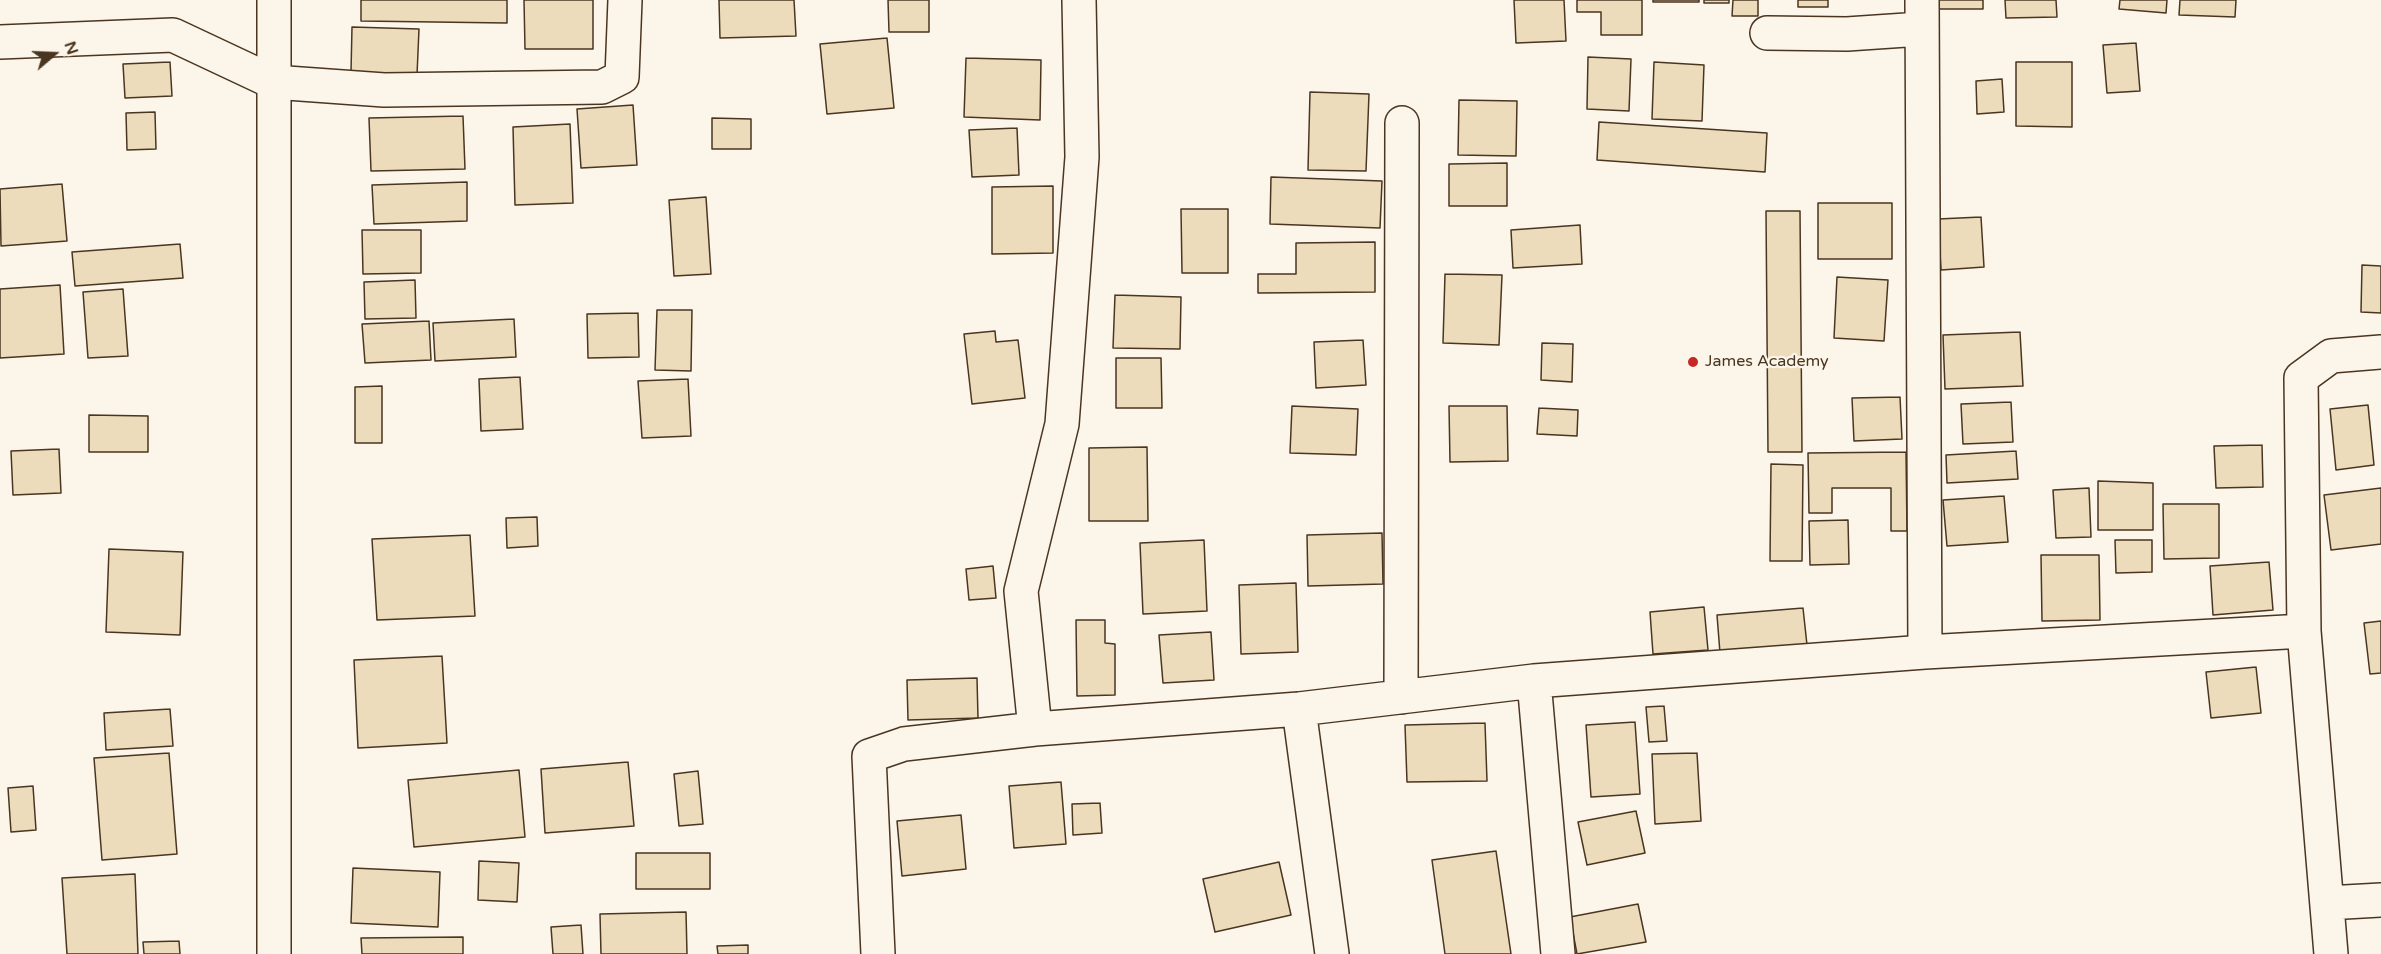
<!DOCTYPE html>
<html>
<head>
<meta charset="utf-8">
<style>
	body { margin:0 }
	#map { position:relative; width:2381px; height:954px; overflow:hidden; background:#fbf6e9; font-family:"Varela Round",sans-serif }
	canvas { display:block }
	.north { position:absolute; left:24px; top:24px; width:60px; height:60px; -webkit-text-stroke:4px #fbf6e9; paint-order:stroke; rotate:71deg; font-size:16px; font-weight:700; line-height:24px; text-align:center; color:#4a3520 }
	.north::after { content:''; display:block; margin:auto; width:21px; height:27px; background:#4a3520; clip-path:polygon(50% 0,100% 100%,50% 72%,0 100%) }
</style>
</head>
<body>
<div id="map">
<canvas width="2381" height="954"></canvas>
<div class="north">N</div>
</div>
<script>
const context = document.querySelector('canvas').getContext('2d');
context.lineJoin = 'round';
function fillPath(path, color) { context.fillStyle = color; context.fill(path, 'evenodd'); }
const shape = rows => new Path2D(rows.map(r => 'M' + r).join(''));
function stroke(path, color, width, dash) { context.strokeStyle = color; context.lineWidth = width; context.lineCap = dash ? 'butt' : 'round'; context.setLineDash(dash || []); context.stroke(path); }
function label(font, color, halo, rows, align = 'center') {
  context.font = font + ' "Varela Round",sans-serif'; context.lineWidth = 4.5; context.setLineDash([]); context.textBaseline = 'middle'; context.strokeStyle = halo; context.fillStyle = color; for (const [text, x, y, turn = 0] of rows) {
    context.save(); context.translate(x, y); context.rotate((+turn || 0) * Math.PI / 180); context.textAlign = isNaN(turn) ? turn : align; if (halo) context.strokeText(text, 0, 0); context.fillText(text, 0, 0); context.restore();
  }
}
const building = shape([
	[361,0,507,0,507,23,361,21,361,0],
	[524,0,593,0,593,49,525,49,524,0],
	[719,0,794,0,796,36,720,38,719,0],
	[888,0,929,0,929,32,889,32,888,0],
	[1514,0,1564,0,1566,41,1516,43,1514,0],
	[1577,0,1642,0,1642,35,1601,35,1601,12,1577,12,1577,0],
	[1653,0,1699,0,1699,2,1653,2,1653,0],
	[1704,0,1729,0,1729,3,1704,3,1704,0],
	[1733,0,1758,0,1758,16,1732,16,1733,0],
	[1798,0,1828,0,1828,7,1798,7,1798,0],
	[1933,0,1983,0,1983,9,1933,9,1933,0],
	[2005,0,2056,0,2057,17,2006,18,2005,0],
	[2120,0,2167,0,2166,13,2119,9,2120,0],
	[2180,0,2236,0,2235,17,2179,15,2180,0],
	[352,27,419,29,417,75,351,72,352,27],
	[887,38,894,108,827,114,820,44,887,38],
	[2136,43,2140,91,2107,93,2103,45,2136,43],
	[1588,57,1631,59,1629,111,1587,109,1588,57],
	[966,58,1041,60,1040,120,964,117,966,58],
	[170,62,172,96,125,98,123,64,170,62],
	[1654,62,1704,65,1702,121,1652,119,1654,62],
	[2016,62,2072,62,2072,127,2016,126,2016,62],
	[2002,79,2004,112,1977,114,1976,81,2002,79],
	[1310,92,1369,94,1366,171,1308,170,1310,92],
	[1459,100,1517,101,1516,156,1458,155,1459,100],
	[633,105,637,165,581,168,577,109,633,105],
	[155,112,156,149,127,150,126,113,155,112],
	[463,116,465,169,371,171,369,118,463,116],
	[712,118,751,119,751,149,712,149,712,118],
	[1599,122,1767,133,1765,172,1597,160,1599,122],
	[570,124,573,203,515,205,513,127,570,124],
	[1017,128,1019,175,972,177,969,130,1017,128],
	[1507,163,1507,206,1449,206,1449,164,1507,163],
	[1271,177,1382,181,1380,228,1270,224,1271,177],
	[467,182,467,221,374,224,372,185,467,182],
	[62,184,67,241,1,246,0,189,62,184],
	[1053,186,1053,253,992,254,992,187,1053,186],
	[706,197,711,274,674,276,669,200,706,197],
	[1818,203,1892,203,1892,259,1818,259,1818,203],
	[1181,209,1228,209,1228,273,1182,273,1181,209],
	[1766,211,1800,211,1802,452,1768,452,1766,211],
	[1981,217,1984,267,1941,270,1938,219,1981,217],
	[1580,225,1582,264,1513,268,1511,230,1580,225],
	[362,230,421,230,421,273,363,274,362,230],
	[1375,242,1375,292,1258,293,1258,274,1296,274,1296,243,1375,242],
	[180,244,183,278,75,286,72,252,180,244],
	[2362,265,2381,266,2381,313,2361,312,2362,265],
	[1445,274,1502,275,1499,345,1443,343,1445,274],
	[1837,277,1888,280,1884,341,1834,338,1837,277],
	[415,280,416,318,365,319,364,282,415,280],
	[60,285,64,354,0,358,0,289,60,285],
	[123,289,128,356,88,358,83,292,123,289],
	[1115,295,1181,297,1180,349,1113,348,1115,295],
	[657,310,692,310,691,371,655,370,657,310],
	[638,313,639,357,588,358,587,314,638,313],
	[514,319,516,357,435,361,433,323,514,319],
	[429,321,431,360,365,363,362,324,429,321],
	[995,331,996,342,1018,340,1025,398,972,404,964,334,995,331],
	[2020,332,2023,386,1945,389,1943,335,2020,332],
	[1363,340,1366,385,1316,388,1314,342,1363,340],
	[1542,343,1573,344,1572,382,1541,380,1542,343],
	[1116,358,1161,358,1162,408,1116,408,1116,358],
	[520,377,523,429,481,431,479,379,520,377],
	[688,379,691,436,642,438,638,381,688,379],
	[382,386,382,443,355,443,355,387,382,386],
	[1900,397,1902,439,1854,441,1852,398,1900,397],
	[2011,402,2013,442,1963,444,1961,404,2011,402],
	[2368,405,2374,465,2336,470,2330,409,2368,405],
	[1292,406,1358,409,1356,455,1290,453,1292,406],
	[1449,406,1507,406,1508,461,1450,462,1449,406],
	[1539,408,1578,410,1577,436,1537,434,1539,408],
	[89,415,148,416,148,452,89,452,89,415],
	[2262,445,2263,487,2216,488,2214,446,2262,445],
	[1147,447,1148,521,1089,521,1089,448,1147,447],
	[59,449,61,493,13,495,11,451,59,449],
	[2016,451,2018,479,1947,483,1946,455,2016,451],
	[1906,452,1907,531,1891,531,1891,488,1832,488,1832,513,1809,513,1808,453,1906,452],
	[1771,464,1803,465,1802,561,1770,561,1771,464],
	[2098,481,2153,483,2153,530,2098,530,2098,481],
	[2089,488,2091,537,2056,538,2053,490,2089,488],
	[2381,488,2381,544,2331,550,2324,495,2381,488],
	[2004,496,2008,542,1947,546,1943,500,2004,496],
	[2163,504,2219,504,2219,558,2164,559,2163,504],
	[537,517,538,546,507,548,506,518,537,517],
	[1848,520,1849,564,1810,565,1809,521,1848,520],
	[1382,533,1383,584,1308,586,1307,535,1382,533],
	[470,535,475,616,377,620,372,539,470,535],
	[1204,540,1207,611,1143,614,1140,543,1204,540],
	[2115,540,2152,540,2152,572,2116,573,2115,540],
	[109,549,183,552,180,635,106,632,109,549],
	[2041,555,2099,555,2100,620,2042,621,2041,555],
	[2269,562,2273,610,2213,615,2210,566,2269,562],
	[993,566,996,598,969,600,966,569,993,566],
	[1296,583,1298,652,1241,654,1239,585,1296,583],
	[1704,607,1708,650,1653,654,1650,612,1704,607],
	[1803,608,1807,645,1720,653,1717,615,1803,608],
	[1076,620,1105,620,1105,643,1115,644,1115,695,1077,696,1076,620],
	[2381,621,2381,673,2370,674,2364,623,2381,621],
	[1211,632,1214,680,1163,683,1159,635,1211,632],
	[442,656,447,743,358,748,354,660,442,656],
	[2256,667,2261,713,2211,718,2206,672,2256,667],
	[977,678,978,718,908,720,907,680,977,678],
	[1664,706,1667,741,1649,742,1646,707,1664,706],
	[170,709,173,746,106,750,104,713,170,709],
	[1635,722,1640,794,1591,797,1586,725,1635,722],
	[1485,723,1487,781,1407,782,1405,725,1485,723],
	[169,753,177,854,102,860,94,758,169,753],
	[1697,753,1701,821,1655,824,1652,754,1697,753],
	[628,762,634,826,545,833,541,769,628,762],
	[519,770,525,837,414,847,408,780,519,770],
	[698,771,703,824,679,826,674,774,698,771],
	[1061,782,1066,844,1014,848,1009,786,1061,782],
	[33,786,36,830,11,832,8,788,33,786],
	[1100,803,1102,833,1073,835,1072,804,1100,803],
	[1636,811,1645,853,1587,865,1578,822,1636,811],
	[961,815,966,869,902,876,897,821,961,815],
	[1496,851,1511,954,1445,954,1432,860,1496,851],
	[636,853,710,853,710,889,636,889,636,853],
	[479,861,519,863,517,902,478,900,479,861],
	[1279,862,1291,915,1215,932,1203,879,1279,862],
	[353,868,440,872,438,927,351,923,353,868],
	[135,874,138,954,67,954,62,878,135,874],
	[1638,904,1646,942,1577,954,1570,917,1638,904],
	[686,912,687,954,601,954,600,914,686,912],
	[581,925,583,954,553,954,551,927,581,925],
	[463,937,463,954,362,954,361,938,463,937],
	[179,941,180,954,144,954,143,942,179,941],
	[748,945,748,954,718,954,717,946,748,945]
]);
fillPath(building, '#ecdcbc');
stroke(building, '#4a3520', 1.5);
const street = shape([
	[1922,0,1925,652,2304,631],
	[1767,33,1847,34,1921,29],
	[0,42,173,35,273,82,384,90,602,87,622,77,625,0],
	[1534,681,1558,954],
	[1401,697,1402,123],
	[1299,709,1332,954],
	[1035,729,1021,591,1062,424,1082,157,1079,0],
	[2327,903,2381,900],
	[878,954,869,756,904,744,1035,729,1299,709,1534,681,1925,652],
	[2331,954,2304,631,2301,378,2331,356,2381,352]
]);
const primary = shape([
	[274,0,274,954]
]);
stroke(street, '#4a3520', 36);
stroke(primary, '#4a3520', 36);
stroke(street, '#fbf6e9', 33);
stroke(primary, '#fbf6e9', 33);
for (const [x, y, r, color] of [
	[1693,362,6,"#c62828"]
]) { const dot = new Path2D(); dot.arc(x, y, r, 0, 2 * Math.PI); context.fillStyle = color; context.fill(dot); stroke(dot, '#fbf6e9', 2); }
label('16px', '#4a3520', '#fbf6e9', [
	["James Academy",1705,362]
], 'left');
</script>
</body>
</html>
